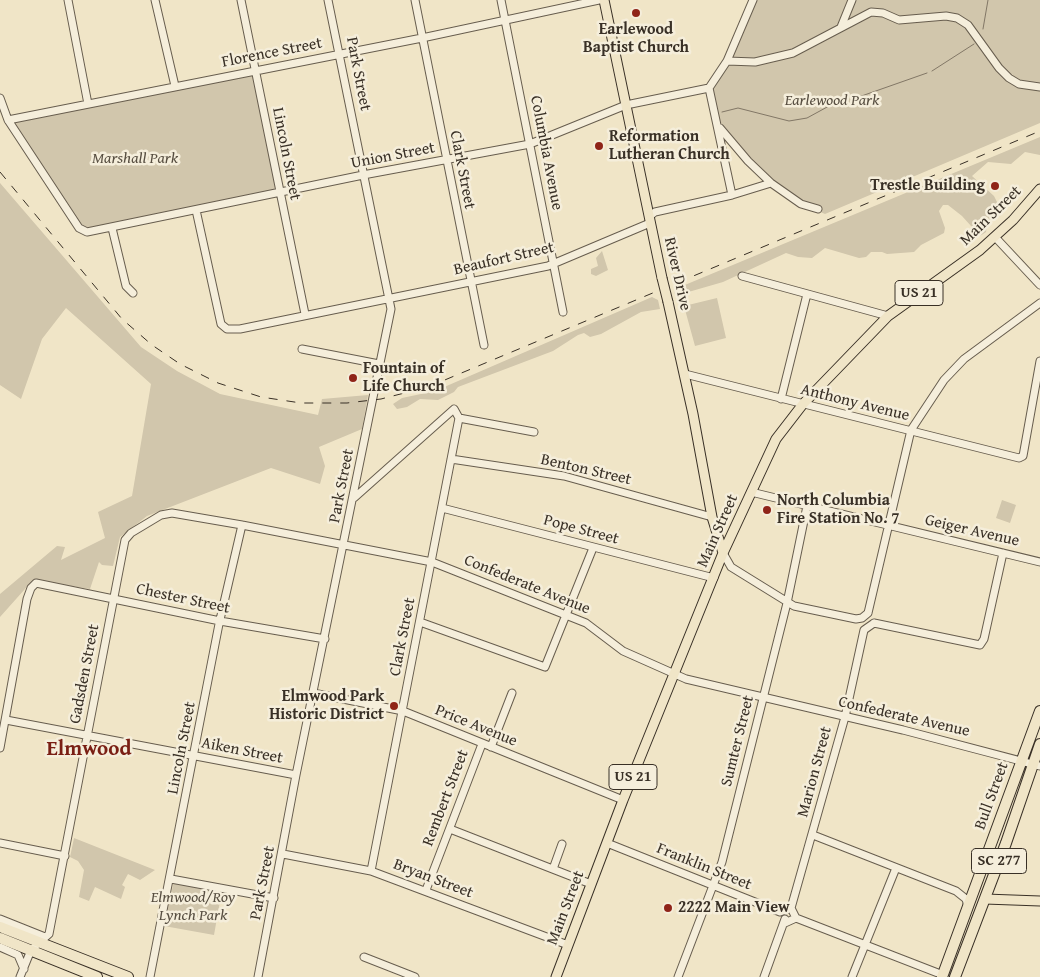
<!DOCTYPE html>
<html>
<head>
<meta charset="utf-8">
<style>
	body { margin:0 }
	canvas { display:block; background:#f0e5c7 }
</style>
</head>
<body>
<canvas width="1040" height="977"></canvas>
<script>
const context = document.querySelector('canvas').getContext('2d');
context.lineJoin = 'round';
function fillPath(path, color) { context.fillStyle = color; context.fill(path, 'evenodd'); }
const shape = rows => new Path2D(rows.map(r => 'M' + r).join(''));
function stroke(path, color, width, dash) { context.strokeStyle = color; context.lineWidth = width; context.lineCap = dash ? 'butt' : 'round'; context.setLineDash(dash || []); context.stroke(path); }
function label(font, color, halo, rows, align = 'center') {
  context.font = font + ' "Gentium Book Plus",serif'; context.lineWidth = 5; context.setLineDash([]); context.textBaseline = 'middle'; context.strokeStyle = halo; context.fillStyle = color; for (const [text, x, y, turn = 0] of rows) {
    context.save(); context.translate(x, y); context.rotate((+turn || 0) * Math.PI / 180); context.textAlign = isNaN(turn) ? turn : align; if (halo) context.strokeText(text, 0, 0); context.fillText(text, 0, 0); context.restore();
  }
}
fillPath(shape([
	[753,0,1040,0,1040,123,825,214,801,204,771,183,718,126,709,88,727,61],
	[256,71,280,192,82,231,8,120],
	[1040,137,1040,155,1025,152,1011,164,988,162,972,176,994,196,998,204,999,210,987,225,986,232,980,236,962,216,948,205,943,205,939,211,945,228,944,233,921,245,914,252,887,254,882,252,871,252,866,257,859,258,825,248,812,258,798,257,786,253,723,282,678,295,674,293,680,287],
	[0,183,141,347,177,371,220,394,318,415,322,399,368,395,362,429,319,447,325,466,320,484,271,468,147,516,120,537,113,566,102,565,99,562,90,589,33,580,0,617,0,594,57,546,65,547,61,560,105,538,98,512,132,496,151,384,66,308,42,339,21,399,0,385],
	[602,251,608,270,596,276,591,274,591,269,598,266,596,258],
	[652,297,658,300,660,309,641,312,601,334,590,337,584,333,578,335,553,351,458,387,454,392,438,400,420,399,407,407,397,409,393,404,402,398,435,391],
	[717,298,726,338,695,346,684,306],
	[1002,500,1016,505,1010,523,996,518],
	[74,838,155,870,140,880,128,874,122,885,125,887,121,899,95,887,89,901,79,897,84,870,78,861,70,857],
	[174,881,222,890,214,935,164,926]
]), '#d1c6ac');
stroke(shape([
	[983,29,988,0],
	[932,71,974,44],
	[853,99,927,73],
	[722,112,738,108,789,121,807,118,829,106,847,100]
]), '#827766', 1);
const minor = shape([
	[68,0,88,104],
	[155,0,175,86],
	[241,0,305,314],
	[415,0,484,345],
	[501,0,563,312],
	[841,27,852,0],
	[727,61,755,62,793,53,871,12,883,13,899,20,946,16,957,18,968,25,999,68,1009,78,1019,84,1040,87],
	[0,98,8,120,79,228,87,232,363,175,530,144,626,105,709,88],
	[8,120,422,38,599,0],
	[720,128,748,161,771,183,801,204,818,209],
	[732,195,709,88,727,61,753,0],
	[196,210,221,324,227,329,240,329,548,266,650,223,650,216,655,212,732,195,771,183],
	[112,228,126,286,133,293],
	[995,237,1040,285],
	[742,276,888,316],
	[302,349,379,364],
	[685,374,1019,458,1023,456,1040,361],
	[781,399,807,294],
	[459,418,534,432],
	[451,459,564,476,712,517],
	[751,492,1040,562],
	[354,498,454,409,459,418,371,871],
	[442,508,714,578],
	[723,553,731,567,794,606,856,619,862,618,868,613],
	[868,613,911,430,944,380,964,359,1040,303],
	[420,622,545,667,593,548],
	[874,623,980,645,984,639,1003,553],
	[313,693,403,711,623,800],
	[6,720,296,775],
	[491,747,512,693],
	[0,748,27,599,31,588,36,583,220,621,325,639],
	[450,829,591,884],
	[813,835,956,891,966,899,968,907],
	[0,843,65,856],
	[607,843,780,912,791,908],
	[283,854,371,871,568,945],
	[553,869,562,844],
	[171,879,274,898],
	[426,890,482,744],
	[796,918,791,908,845,717,864,630,874,623],
	[0,919,45,937],
	[785,923,796,918,943,975],
	[0,947,18,955,24,969],
	[364,957,415,977],
	[20,977,31,950,49,934,125,540,131,533,161,515,172,513,242,525,432,562,586,623,623,651,686,679,903,730,1040,766],
	[150,977,219,624,242,525],
	[258,977,296,775,391,309,328,0],
	[678,977,722,862,787,603,807,506],
	[764,977,785,919],
	[852,977,896,868]
]);
const major = shape([
	[604,0,662,278],
	[668,302,693,414,712,517,723,553],
	[985,899,1040,901],
	[556,977,623,800,723,553,776,439,803,404,888,316,980,250,1013,220,1040,189]
]);
const highway = shape([
	[0,927,128,977],
	[0,938,97,977],
	[942,977,1040,711],
	[955,977,1006,843,1040,744]
]);
stroke(minor, '#675d4e', 9);
stroke(major, '#393026', 11);
stroke(highway, '#393026', 12);
stroke(minor, '#f5eedb', 7);
stroke(major, '#f0e5c7', 9);
stroke(highway, '#f0e5c7', 10);
stroke(shape([
	[0,172,122,319,152,345,180,364,218,383,261,397,301,403,347,403,381,399,428,387,1040,131]
]), '#393026', 1, [9, 9]);
const majorBridge = shape([
	[662,278,668,302]
]);
stroke(majorBridge, '#393026', 11, []);
stroke(majorBridge, '#f0e5c7', 9);
for (const [x, y, r, color] of [
	[636,13,5,"#8f2418"],
	[599,146,5,"#8f2418"],
	[995,186,5,"#8f2418"],
	[353,378,5,"#8f2418"],
	[767,510,5,"#8f2418"],
	[394,706,5,"#8f2418"],
	[668,908,5,"#8f2418"]
]) { const dot = new Path2D(); dot.arc(x, y, r, 0, 2 * Math.PI); context.fillStyle = color; context.fill(dot); stroke(dot, '#f5eedb', 2); }
for (const [x, y, w] of [
	[919,293,48],
	[633,777,48],
	[999,861,55]
]) { const box = new Path2D(); box.roundRect(x - w / 2, y - 12.5, w, 25, 4); context.fillStyle = '#f5eedb'; context.fill(box); stroke(box, '#393026', 1); }
label('bold 15px', '#393026', null, [
	["US 21",919,293],
	["US 21",633,777],
	["SC 277",999,861]
]);
label('bold 16px', '#393026', '#f5eedb', [
	["Earlewood",636,30,"center"],
	["Baptist Church",636,48,"center"],
	["Reformation",609,137],
	["Lutheran Church",609,155],
	["Trestle Building",985,186,"right"],
	["Fountain of",363,369],
	["Life Church",363,387],
	["North Columbia",777,501],
	["Fire Station No. 7",777,519],
	["Elmwood Park",384,697,"right"],
	["Historic District",384,715,"right"],
	["2222 Main View",678,908]
], 'left');
label('16px', '#393026', '#f5eedb', [
	["Florence Street",272,53,-11],
	["Park Street",358,74,79],
	["Columbia Avenue",546,153,79],
	["Lincoln Street",286,154,79],
	["Union Street",393,156,-11],
	["Clark Street",462,170,79],
	["Main Street",991,216,-44],
	["Beaufort Street",504,259,-13],
	["River Drive",677,274,77],
	["Anthony Avenue",855,403,14],
	["Benton Street",586,470,13],
	["Park Street",342,486,-79],
	["Pope Street",581,530,15],
	["Main Street",718,531,-66],
	["Geiger Avenue",972,531,13],
	["Confederate Avenue",527,585,22],
	["Chester Street",183,599,12],
	["Clark Street",403,637,-79],
	["Gadsden Street",85,674,-79],
	["Confederate Avenue",904,717,13],
	["Price Avenue",476,726,22],
	["Sumter Street",738,741,-76],
	["Lincoln Street",182,748,-79],
	["Aiken Street",242,751,11],
	["Marion Street",815,772,-75],
	["Bull Street",992,796,-70],
	["Rembert Street",446,798,-69],
	["Franklin Street",704,867,22],
	["Bryan Street",433,879,21],
	["Park Street",263,883,-79],
	["Main Street",566,908,-69]
]);
label('italic 16px', '#574e41', '#f5eedb', [
	["Earlewood Park",832,101],
	["Marshall Park",135,159],
	["Elmwood/Roy",193,898],
	["Lynch Park",193,916]
]);
label('bold 21px', '#7a1f14', '#f5eedb', [
	["Elmwood",89,750]
]);
</script>
</body>
</html>
